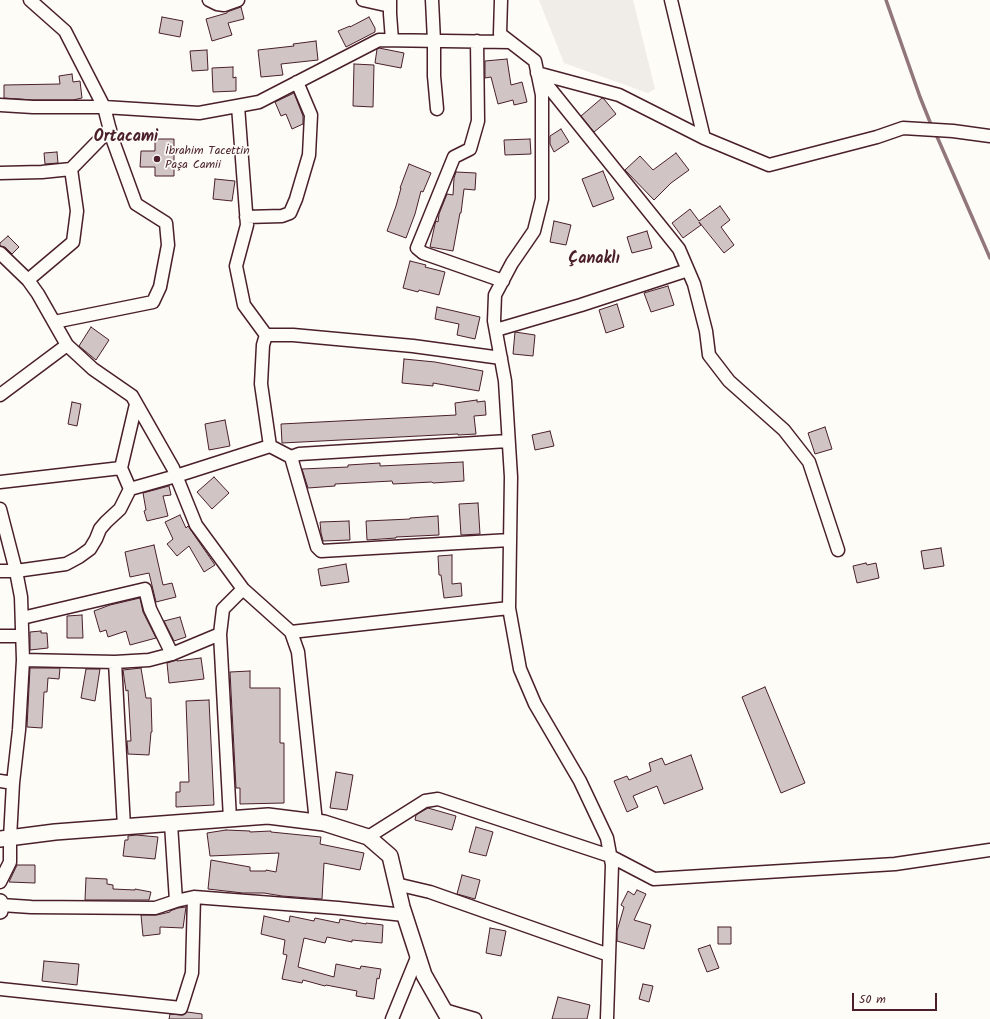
<!DOCTYPE html>
<html>
<head>
<meta charset="utf-8">
<style>
	body { margin:0 }
	#map { position:relative; width:990px; height:1019px; overflow:hidden; background:#fdfcf7; font-family:Kalam,sans-serif }
	canvas { display:block }
	.scale { position:absolute; left:852px; top:993px; width:85px; height:18px; box-sizing:border-box; border:2px solid #4a1f2b; border-top:0; padding-left:5px; font-size:12px; line-height:14px; white-space:nowrap; color:#4a1f2b; -webkit-text-stroke:3px #fdfcf7; paint-order:stroke }
</style>
</head>
<body>
<div id="map">
<canvas width="990" height="1019"></canvas>
<div class="scale">50 m</div>
</div>
<script>
const context = document.querySelector('canvas').getContext('2d');
context.lineJoin = 'round';
function fillPath(path, color) { context.fillStyle = color; context.fill(path, 'evenodd'); }
const shape = rows => new Path2D(rows.map(r => 'M' + r).join(''));
function stroke(path, color, width, dash) { context.strokeStyle = color; context.lineWidth = width; context.lineCap = dash ? 'butt' : 'round'; context.setLineDash(dash || []); context.stroke(path); }
function label(font, color, halo, rows, align = 'center') {
  context.font = font + ' Kalam,sans-serif'; context.lineWidth = 3.5; context.setLineDash([]); context.textBaseline = 'middle'; context.strokeStyle = halo; context.fillStyle = color; for (const [text, x, y, turn = 0] of rows) {
    context.save(); context.translate(x, y); context.rotate((+turn || 0) * Math.PI / 180); context.textAlign = isNaN(turn) ? turn : align; if (halo) context.strokeText(text, 0, 0); context.fillText(text, 0, 0); context.restore();
  }
}
fillPath(shape([
	[539,0,633,0,655,89,648,93,564,63]
]), '#f0ece8');
stroke(shape([
	[886,0,920,97,932,127],
	[935,132,990,258]
]), '#91777b', 3.5);
const building = shape([
	[241,7,244,19,228,23,232,35,212,41,206,19,227,13,227,12,241,7],
	[162,17,183,21,180,37,159,33,162,17],
	[369,17,375,28,375,32,346,47,338,31,350,26,350,27,369,17],
	[316,41,318,60,281,64,283,75,261,77,258,50,294,46,293,44,316,41],
	[379,48,404,53,401,68,375,63,377,49,379,48],
	[207,50,208,70,192,71,190,51,207,50],
	[507,59,511,85,522,82,527,102,514,105,513,100,498,104,491,77,485,78,485,61,507,59],
	[354,64,374,65,373,107,353,106,354,64],
	[233,67,233,78,236,77,236,91,213,92,212,68,233,67],
	[72,74,73,82,80,81,82,98,73,100,33,100,4,98,4,85,60,84,59,76,72,74],
	[294,93,303,116,303,124,292,129,286,114,281,116,275,102,294,93],
	[602,98,604,99,616,114,594,132,581,116,602,98],
	[561,129,569,142,554,152,550,144,550,136,561,129],
	[155,139,174,139,174,176,155,176,155,167,140,167,141,151,155,151,155,139],
	[530,139,531,154,505,155,504,140,530,139],
	[57,152,58,163,45,164,44,153,57,152],
	[676,153,689,170,671,183,654,200,625,170,640,156,653,170,676,153],
	[409,164,431,173,423,192,421,191,415,214,406,238,387,231,396,206,401,188,400,188,409,164],
	[603,171,614,199,593,207,582,179,603,171],
	[456,172,476,173,475,190,464,189,461,213,460,213,453,251,430,247,435,224,436,221,438,222,439,214,447,194,453,195,454,178,456,172],
	[215,179,235,181,232,201,213,199,215,179],
	[720,206,730,220,721,227,734,245,724,253,699,222,701,225,683,238,672,223,690,209,699,221,720,206],
	[554,221,571,225,566,245,550,242,554,221],
	[647,231,652,248,632,253,627,237,647,231],
	[8,236,19,247,12,254,5,247,0,246,0,243,8,236],
	[410,261,426,265,425,267,445,272,439,295,419,290,418,292,403,288,410,261],
	[668,286,674,305,651,312,644,293,668,286],
	[617,304,624,327,606,333,599,310,617,304],
	[437,307,480,317,475,339,457,335,459,324,435,319,437,307],
	[91,327,109,340,96,360,79,346,91,327],
	[515,332,535,335,533,356,513,354,515,332],
	[404,359,435,362,483,371,479,391,433,383,433,386,402,383,404,359],
	[477,400,477,402,485,401,486,415,474,416,476,434,458,435,458,434,282,443,281,424,456,415,455,403,477,400],
	[72,402,81,404,77,426,68,424,72,402],
	[225,420,230,446,209,450,205,424,225,420],
	[825,427,832,449,815,454,808,433,825,427],
	[550,431,554,446,535,450,532,435,550,431],
	[463,462,464,481,433,483,432,482,393,484,392,481,335,484,335,486,308,488,302,469,348,467,348,465,380,463,380,466,463,462],
	[214,477,229,493,212,509,197,492,214,477],
	[169,486,171,495,163,496,168,516,147,521,144,511,146,510,143,493,169,486],
	[478,503,480,534,461,535,459,504,478,503],
	[180,515,186,528,188,526,215,565,204,572,189,546,177,556,167,544,173,539,165,522,180,515],
	[438,516,439,535,396,537,396,538,367,540,366,521,410,519,410,518,438,516],
	[349,521,350,540,323,541,321,533,320,522,349,521],
	[154,545,163,585,172,583,176,597,156,602,149,573,130,577,125,552,154,545],
	[941,548,944,566,924,569,921,551,941,548],
	[452,555,452,584,461,583,462,596,444,598,441,575,439,575,438,556,452,555],
	[866,563,867,565,876,563,879,578,857,583,853,566,866,563],
	[346,564,349,582,321,586,318,569,346,564],
	[140,598,143,612,156,638,130,645,126,631,108,637,106,630,100,632,94,611,110,605,140,598],
	[82,615,83,638,67,638,67,616,82,615],
	[180,617,186,637,174,641,164,621,180,617],
	[41,631,41,633,47,633,48,648,30,650,30,632,41,631],
	[201,658,204,679,169,683,167,663,177,660,177,661,201,658],
	[30,668,60,668,59,679,48,678,47,692,44,692,42,728,27,727,30,668],
	[141,668,146,698,151,698,152,732,151,732,149,755,128,754,127,741,131,741,128,690,126,691,123,670,141,668],
	[86,669,100,669,95,701,81,698,86,669],
	[250,671,250,688,280,688,280,743,284,743,284,803,240,804,240,788,236,788,230,672,250,671],
	[765,687,805,783,781,793,742,697,765,687],
	[209,700,214,805,176,807,176,792,180,792,180,782,189,782,186,701,209,700],
	[691,755,703,789,664,804,657,786,633,796,638,807,627,812,614,781,627,776,629,780,651,771,649,763,662,758,665,765,691,755],
	[336,772,353,775,347,810,330,808,336,772],
	[428,808,456,816,452,830,415,820,416,815,428,808],
	[476,827,493,832,486,856,469,852,476,827],
	[226,830,250,831,250,832,271,831,271,832,321,837,320,844,364,853,360,870,324,863,322,899,282,896,264,893,243,893,208,889,211,860,250,867,250,871,266,871,266,870,276,872,279,853,210,856,207,833,226,830],
	[136,835,158,837,155,859,123,856,125,840,128,840,128,836,136,835],
	[17,865,35,865,35,883,9,882,17,865],
	[462,875,480,880,475,899,457,894,462,875],
	[86,878,107,879,107,884,113,885,113,889,135,890,135,889,151,892,149,900,85,900,86,878],
	[637,890,646,894,634,920,651,925,644,949,617,941,617,931,624,907,621,905,628,891,634,895,637,890],
	[186,907,183,928,160,927,160,934,143,936,141,915,157,915,170,912,170,911,178,908,186,907],
	[264,916,289,922,290,916,314,921,315,918,339,923,340,919,366,924,366,923,383,925,382,943,352,940,352,942,327,937,325,943,304,938,298,967,334,977,336,964,360,969,361,966,381,969,379,979,377,978,374,999,356,996,357,991,326,985,325,986,303,980,302,983,282,979,287,955,283,954,285,940,261,934,264,916],
	[718,927,731,927,731,944,718,944,718,927],
	[490,928,506,931,501,956,486,953,490,928],
	[710,945,719,968,707,972,698,949,710,945],
	[44,961,79,964,77,985,42,981,44,961],
	[643,984,653,986,649,1002,639,999,643,984],
	[558,997,590,1005,587,1019,552,1019,558,997],
	[187,1012,202,1014,202,1019,169,1019,170,1014,183,1015,187,1012]
]);
fillPath(building, '#d0c5c4');
stroke(building, '#4a1f2b', 1);
const minor = shape([
	[30,0,65,31,104,107,112,138,136,204,166,223,168,245,160,287,153,302,54,322],
	[209,0,217,4,224,5,238,0],
	[363,0,390,6],
	[390,0,390,14,392,40],
	[432,0,434,41,434,76,437,109],
	[501,0,500,34,535,61,542,95,542,199,534,231,512,263,495,295,494,321,505,381,511,477,509,608,520,669,535,704,580,781,607,838,612,865,607,1019],
	[671,0,704,138],
	[477,41,478,121,470,149,454,157,417,248,423,253,503,281],
	[537,73,619,95,704,138,769,165,877,137,903,128,953,131,990,136],
	[539,75,679,249,694,284,706,331,709,355,729,381,784,430,809,462,838,550],
	[0,105,33,107,104,107,199,113,259,102,379,40,510,42],
	[238,106,247,225,236,266,244,305,266,335],
	[0,173,42,172,71,169,110,129],
	[246,217,282,216,290,213,296,199,309,155,311,115,297,82],
	[0,253,28,280,38,294,67,345,93,369,132,396,173,468,196,525,243,589,291,632,298,652,316,822],
	[28,280,73,242,77,211,71,169],
	[496,330,581,305,688,270],
	[266,335,293,335,413,346,501,358],
	[266,335,263,345,261,384,270,446],
	[0,395,67,345],
	[291,457,317,547,321,551,510,540],
	[0,482,121,468],
	[130,489,176,476,270,446,291,457,299,454,508,441],
	[0,509,16,571,21,597,23,660,19,730,13,783,10,838,10,862,0,882],
	[0,571,16,571,66,564,79,557,90,549,96,539,100,529,106,522,120,509,130,489,121,468,136,404],
	[22,618,145,589,150,609,172,654],
	[291,632,509,608],
	[0,636,22,636],
	[23,660,115,662,149,660,172,654,220,634],
	[115,662,124,827],
	[0,781,13,783],
	[230,819,220,634,223,609,243,589],
	[171,824,176,901],
	[368,837,425,801,438,799,610,856,654,879,895,864,990,850],
	[396,884,430,892,609,955],
	[1,905,31,907,155,908,176,901,194,897,338,908,404,915],
	[0,989,181,1008,192,973,194,897],
	[444,1010,475,1019],
	[392,1019,418,955]
]);
const tertiary = shape([
	[0,839,55,832,268,816,324,823,368,837,390,856,402,907,424,975,449,1019],
	[0,902,1,905,0,911]
]);
stroke(minor, '#4a1f2b', 15);
stroke(tertiary, '#4a1f2b', 18);
stroke(minor, '#fdfcf7', 12);
stroke(tertiary, '#fdfcf7', 15);
for (const [x, y, r, color] of [
	[157,159,4,"#4a1f2b"]
]) { const dot = new Path2D(); dot.arc(x, y, r, 0, 2 * Math.PI); context.fillStyle = color; context.fill(dot); stroke(dot, '#fdfcf7', 1.5); }
label('12px', '#4a1f2b', '#fdfcf7', [
	["İbrahim Tacettin",165,152],
	["Paşa Camii",165,166]
], 'left');
label('bold 16px', '#4a1f2b', '#fdfcf7', [
	["Ortacami",126,138],
	["Çanaklı",594,260]
]);
</script>
</body>
</html>
